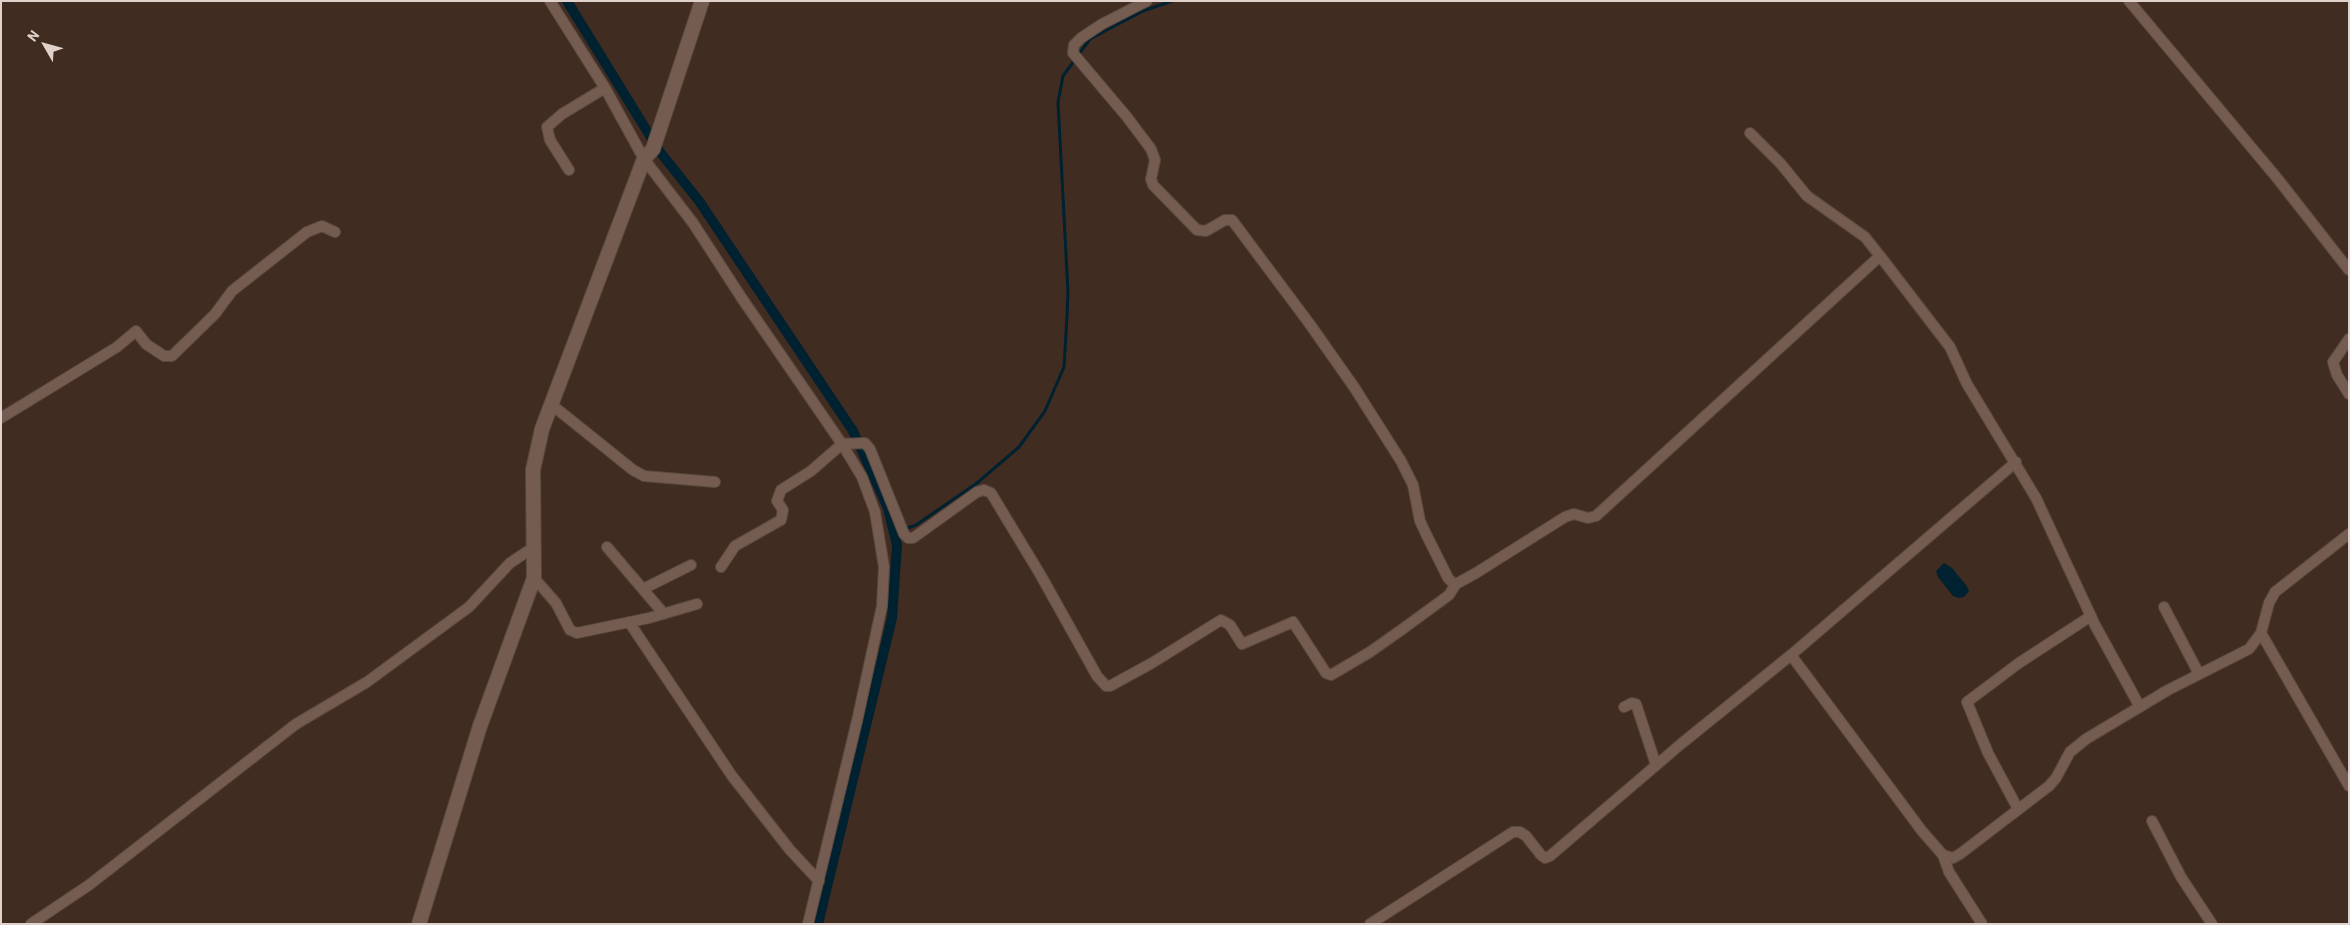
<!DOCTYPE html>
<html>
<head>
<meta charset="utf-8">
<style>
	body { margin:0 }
	#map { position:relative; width:2350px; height:925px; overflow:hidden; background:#412c22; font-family:Barlow,sans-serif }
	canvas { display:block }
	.frame { position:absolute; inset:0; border:2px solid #e0d2cb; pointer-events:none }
	.north { position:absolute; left:20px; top:20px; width:50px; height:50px; -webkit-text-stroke:4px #412c22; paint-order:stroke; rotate:308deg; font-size:14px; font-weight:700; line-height:20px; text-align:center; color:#e0d2cb }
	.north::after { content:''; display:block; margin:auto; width:18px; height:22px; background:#e0d2cb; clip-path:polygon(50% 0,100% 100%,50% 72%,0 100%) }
</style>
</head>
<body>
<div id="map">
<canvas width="2350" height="925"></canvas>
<div class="frame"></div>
<div class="north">N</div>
</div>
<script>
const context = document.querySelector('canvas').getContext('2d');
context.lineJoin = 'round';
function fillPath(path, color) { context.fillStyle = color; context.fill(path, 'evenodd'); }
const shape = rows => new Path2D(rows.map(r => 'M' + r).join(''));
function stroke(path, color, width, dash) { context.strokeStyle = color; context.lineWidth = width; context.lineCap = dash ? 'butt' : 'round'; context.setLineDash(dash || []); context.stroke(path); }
fillPath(shape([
	[1944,563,1952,568,1966,585,1969,591,1964,597,1959,598,1953,596,1938,577,1936,571]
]), '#00212f');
stroke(shape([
	[894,533,916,525,977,483,1019,447,1045,411,1064,367,1067,316,1068,292,1058,102,1063,76,1090,39,1143,11,1172,1]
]), '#00212f', 3);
stroke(shape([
	[567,1,660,152,699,201,853,431,888,508,897,545,892,618,818,924]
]), '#00212f', 10);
const minor = shape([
	[550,1,605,88,644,159,693,223,741,297,842,444,862,477,875,512,884,567,882,606,857,721,808,924],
	[1147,1,1102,24,1081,38,1074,45,1073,53,1127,117,1151,149,1155,160,1151,179,1153,185,1197,230,1206,231,1225,220,1232,220,1309,323,1354,387,1401,461,1413,485,1420,521,1426,534,1448,578,1453,583,1456,584,1476,573,1565,517,1574,514,1588,518,1596,516,1880,256,1950,347,1967,384,2036,498,2095,625,2140,707],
	[2129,1,2277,178,2349,270],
	[1750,133,1781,164,1807,196,1865,237,1880,256],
	[569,170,550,140,547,127,562,114,605,88],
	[2349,339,2333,362,2337,375,2349,394],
	[552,405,633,470,644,476,715,482],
	[1,418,117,347,136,331,146,344,164,356,172,356,215,314,232,291,307,232,322,226,335,232],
	[607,547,664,614],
	[721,567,735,546,781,520,783,510,777,501,781,490,811,471,842,444,865,443,870,449,904,534,908,538,913,538,977,492,984,490,991,493,1040,574,1097,676,1106,686,1110,686,1152,663,1221,620,1230,625,1242,644,1293,622,1326,673,1331,675,1370,652,1404,628,1449,595,1456,584],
	[534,578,556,603,570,630,577,633,649,618,697,604],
	[643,589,691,565],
	[2164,607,2199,674],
	[629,622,732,776,790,850,819,881],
	[2261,633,2349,786],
	[1791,655,1922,831,1943,855,1953,858,1960,854,2049,786,2056,778,2070,752,2086,739,2168,690,2249,649,2261,633,2269,603,2275,592,2349,534],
	[1624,707,1632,703,1636,704,1656,765],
	[2018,809,1988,753,1967,702,2019,663,2091,616],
	[2152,821,2181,877,2212,924],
	[1943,855,1949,872,1982,924],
	[31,924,89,885,296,724,367,682,469,607,510,563,534,547],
	[1370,924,1513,832,1520,832,1526,836,1541,855,1545,858,1550,856,1681,744,1791,655,2016,462]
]);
const secondary = shape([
	[419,924,480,726,534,578,533,470,542,429,644,159,653,149,702,1]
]);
stroke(minor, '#5b4940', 12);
stroke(secondary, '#5b4940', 16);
stroke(minor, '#745c51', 10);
stroke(secondary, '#745c51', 14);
</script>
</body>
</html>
